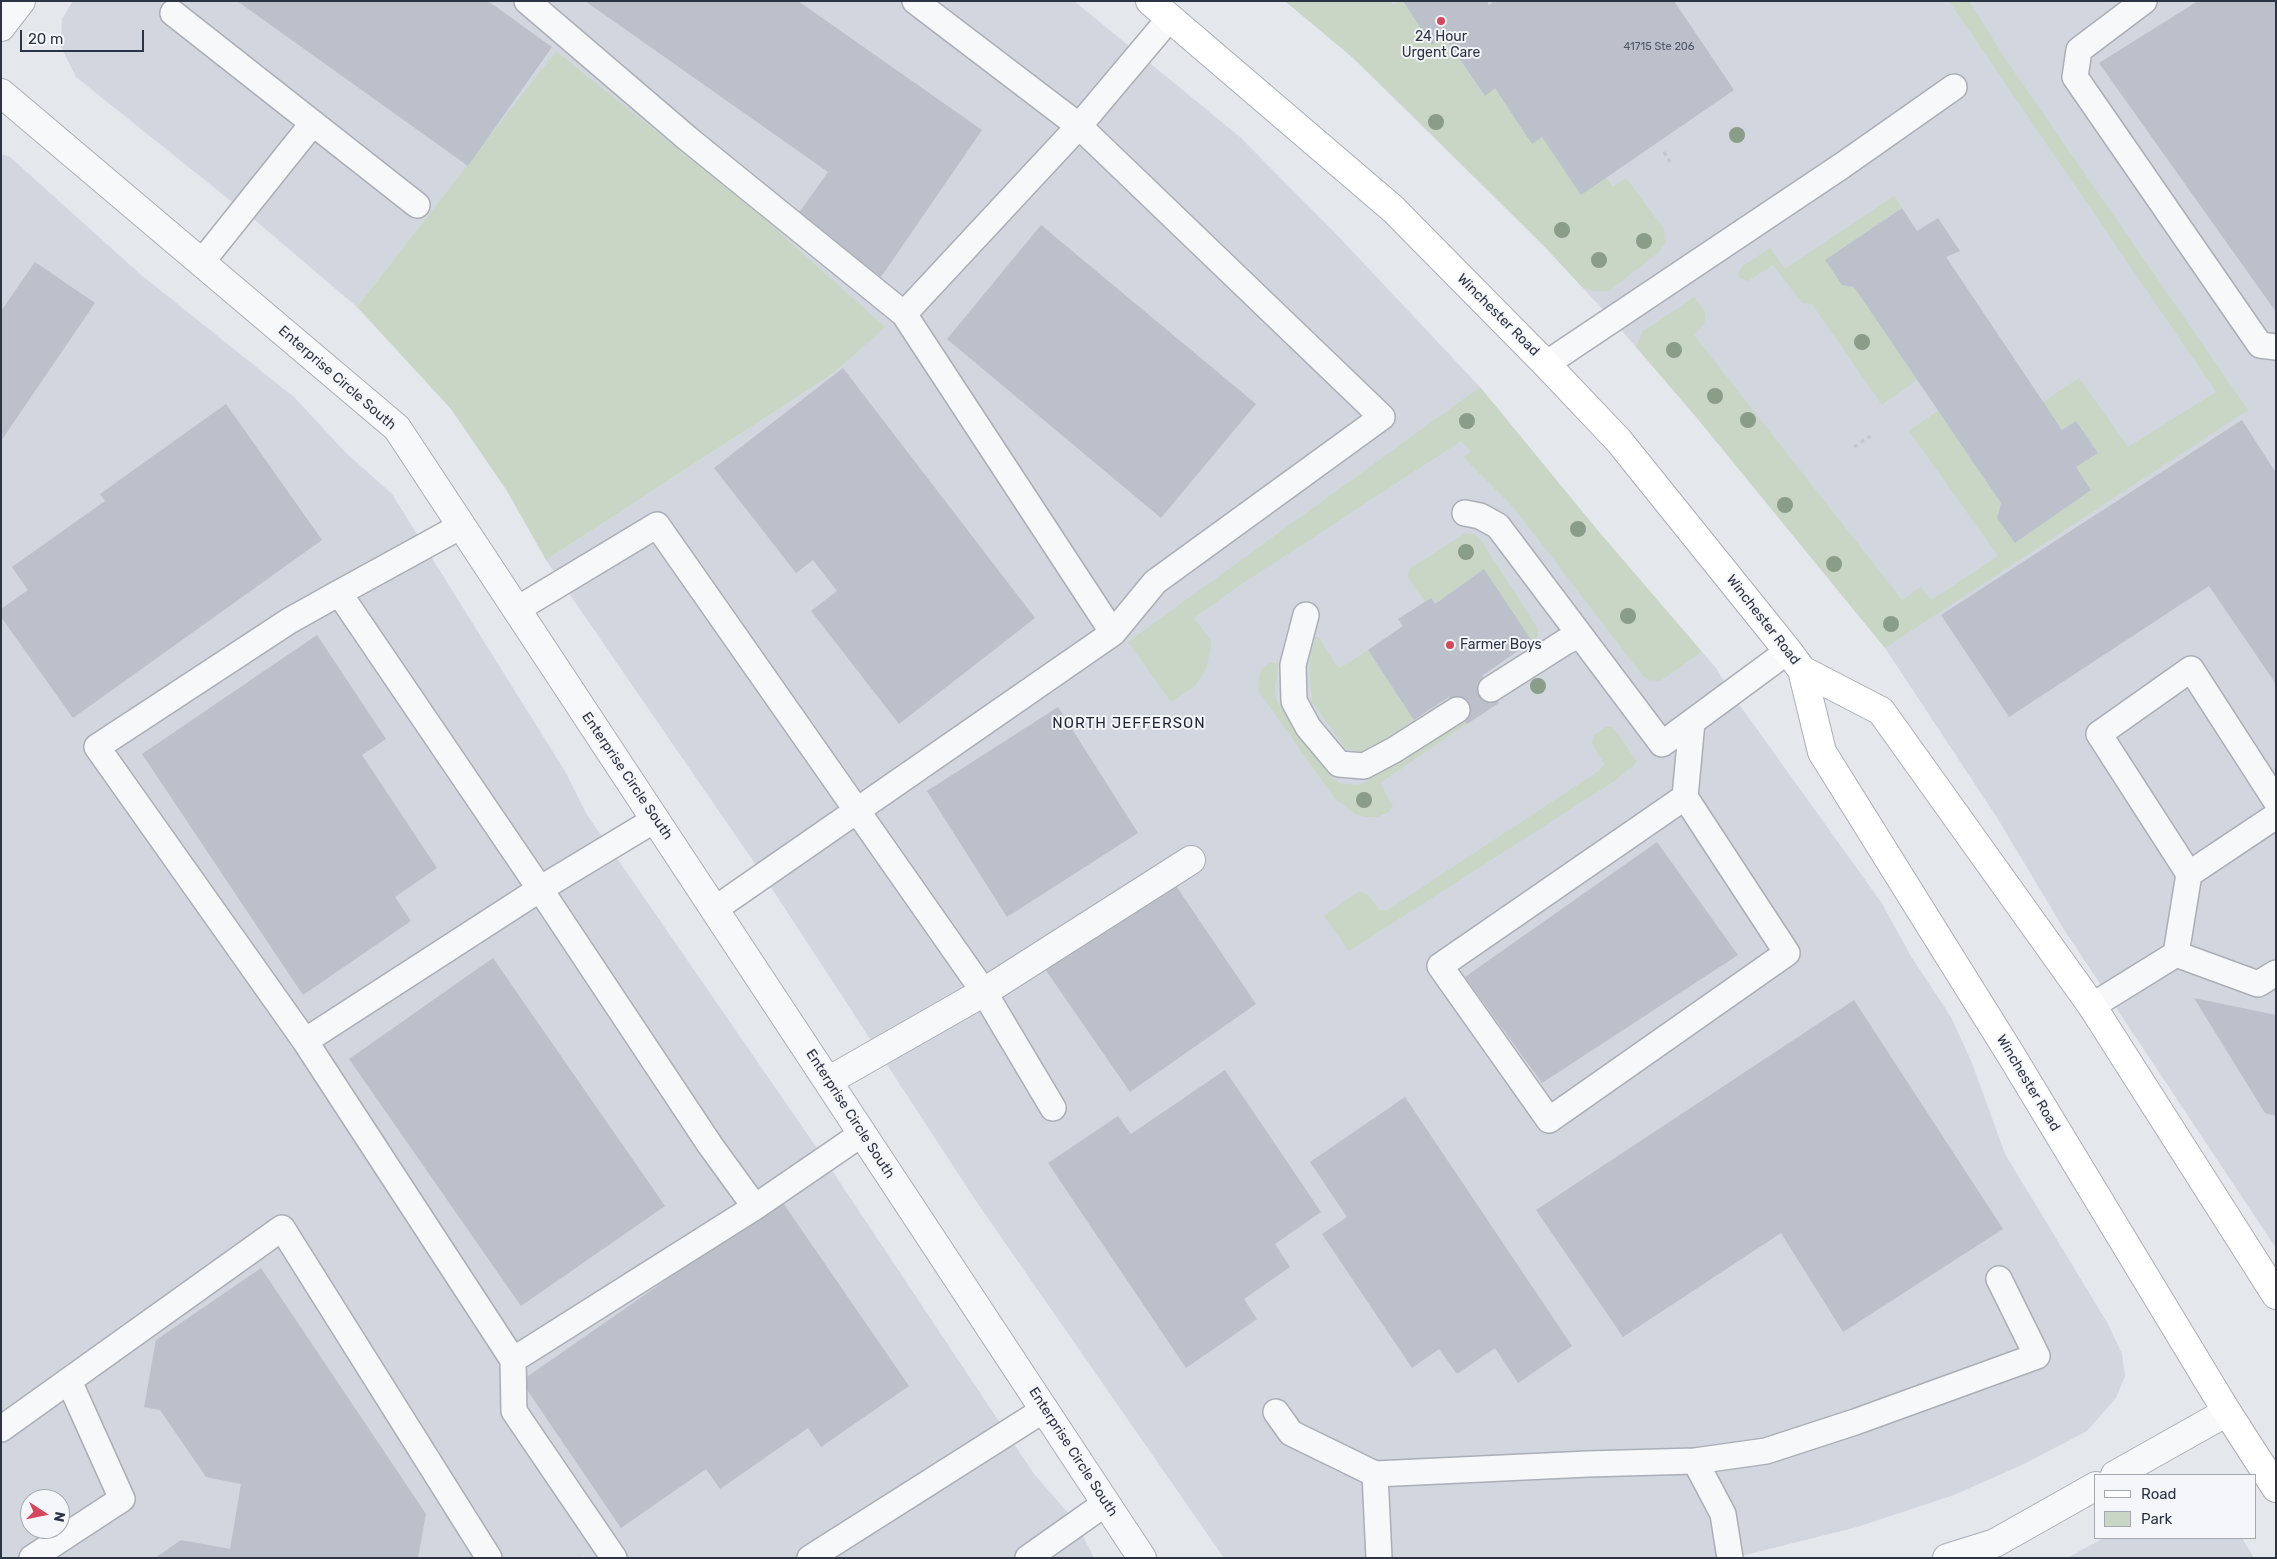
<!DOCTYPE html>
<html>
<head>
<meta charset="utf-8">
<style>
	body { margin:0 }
	#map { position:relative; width:2277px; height:1559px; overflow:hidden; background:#e4e7ec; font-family:Rubik,sans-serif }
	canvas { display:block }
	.frame { position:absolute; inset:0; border:2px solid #2b3445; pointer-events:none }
	.legend { position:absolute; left:2094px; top:1474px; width:162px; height:65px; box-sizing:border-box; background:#f4f6f9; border:1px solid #a4a8b1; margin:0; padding:6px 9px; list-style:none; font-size:15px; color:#2b3445 }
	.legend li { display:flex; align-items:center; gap:10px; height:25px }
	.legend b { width:25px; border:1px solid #a4a8b1 }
	.north { position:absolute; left:20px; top:1489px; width:50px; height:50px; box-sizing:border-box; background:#f4f6f9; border:1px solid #a4a8b1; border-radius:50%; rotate:101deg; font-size:14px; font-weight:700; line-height:20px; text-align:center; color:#2b3445 }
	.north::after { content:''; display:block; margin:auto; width:18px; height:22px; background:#d1495b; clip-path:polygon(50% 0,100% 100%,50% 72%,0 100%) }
	.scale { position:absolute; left:20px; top:30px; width:124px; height:22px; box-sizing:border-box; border:2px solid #2b3445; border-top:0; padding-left:6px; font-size:15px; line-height:18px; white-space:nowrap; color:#2b3445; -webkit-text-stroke:4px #f4f6f9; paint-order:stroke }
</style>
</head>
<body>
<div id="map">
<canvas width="2277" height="1559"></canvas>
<div class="frame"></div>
<ul class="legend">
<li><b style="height:6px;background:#fff"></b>Road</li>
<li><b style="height:14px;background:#c9d6c5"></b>Park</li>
</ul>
<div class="north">N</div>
<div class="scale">20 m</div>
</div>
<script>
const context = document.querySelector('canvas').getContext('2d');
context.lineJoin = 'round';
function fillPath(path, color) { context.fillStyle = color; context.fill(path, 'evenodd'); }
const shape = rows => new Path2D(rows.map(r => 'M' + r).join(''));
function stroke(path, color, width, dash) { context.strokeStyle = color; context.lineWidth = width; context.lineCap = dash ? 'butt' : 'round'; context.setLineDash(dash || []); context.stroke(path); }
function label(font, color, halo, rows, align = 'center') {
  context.font = font + ' Rubik,sans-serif'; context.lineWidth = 4; context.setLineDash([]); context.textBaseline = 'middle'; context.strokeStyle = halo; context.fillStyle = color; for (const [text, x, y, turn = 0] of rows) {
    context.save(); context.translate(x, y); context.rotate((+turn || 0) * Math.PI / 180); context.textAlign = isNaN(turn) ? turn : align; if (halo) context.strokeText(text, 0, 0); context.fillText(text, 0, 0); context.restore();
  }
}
fillPath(shape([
	[73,1,1074,1,1240,137,1337,235,1480,387,1599,532,1716,668,1731,693,1881,902,1912,958,1951,1017,1972,1063,2005,1154,2108,1324,2122,1354,2125,1376,2116,1398,2087,1431,2024,1464,1954,1495,1857,1527,1733,1558,1224,1558,976,1201,767,881,546,560,834,373,884,327,759,214,556,52,357,307,256,221,76,77,61,47,62,19],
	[1285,1,2276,1,2276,1248,2065,931,1996,816,1885,648,1697,418,1618,326,1545,247,1352,57],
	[1,154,10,157,140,274,295,398,346,453,392,494,566,773,587,815,819,1151,1034,1474,1076,1522,1094,1558,585,1558,584,1556,580,1558,1,1558],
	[30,1499,60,1499,60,1529,30,1529],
	[2104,1538,2242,1538,2254,1558,2067,1558]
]), '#d2d6de');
fillPath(shape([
	[1285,1,1391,1,1393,5,1398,1,1403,1,1432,44,1444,36,1484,96,1495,88,1532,143,1542,137,1581,194,1606,177,1613,187,1626,178,1664,229,1665,243,1659,252,1609,291,1592,291,1582,287,1545,247,1408,111,1352,57],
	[1949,1,1969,1,2004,57,2248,410,1885,648,1697,418,1636,347,1643,331,1694,297,1705,312,1705,319,1704,325,1694,335,1902,600,1921,587,1931,600,1998,556,1909,431,1939,410,2001,503,1997,518,2015,543,2091,490,2076,467,2098,453,2076,421,2062,430,2043,402,2079,378,2128,447,2216,392],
	[556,51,759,214,885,327,834,373,546,560,507,491,451,409,357,307],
	[1894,196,1902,208,1825,260,1842,285,1854,287,1917,380,1882,405,1812,304,1802,303,1773,265,1748,281,1740,278,1738,273,1743,266,1770,248,1785,269],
	[1480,387,1599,532,1702,652,1660,681,1650,680,1643,676,1515,509,1463,457,1471,451,1461,441,1237,587,1194,618,1211,641,1210,651,1206,669,1195,686,1171,702,1128,642],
	[1469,533,1479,537,1538,629,1538,637,1532,641,1484,569,1435,604,1431,598,1425,602,1408,578,1409,569,1464,534],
	[1316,637,1319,637,1335,664,1340,668,1368,650,1414,720,1363,753,1346,749,1312,702,1309,664,1314,641],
	[1270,662,1278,663,1275,695,1278,703,1332,778,1340,783,1358,785,1367,781,1462,716,1467,724,1380,783,1393,806,1389,812,1378,817,1365,817,1355,814,1335,799,1258,690,1259,676,1262,669],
	[1606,727,1613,727,1637,762,1616,780,1349,951,1324,916,1359,891,1367,894,1380,910,1388,910,1600,770,1604,764,1592,743,1594,735]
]), '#c9d6c5');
fillPath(shape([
	[237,1,488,1,552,47,468,166],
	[585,1,798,1,982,130,881,277,796,217,828,172],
	[1403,1,1487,1,1489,5,1494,1,1674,1,1734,90,1581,195,1542,137,1532,144,1495,88,1485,96,1444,36,1432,45],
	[2198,1,2276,1,2276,312,2099,63],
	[1902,208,1917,231,1938,218,1960,251,1946,257,2062,430,2076,421,2098,453,2076,467,2091,490,2015,543,1997,518,2001,503,1854,287,1842,285,1825,260],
	[1041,225,1256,404,1161,518,947,339],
	[35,262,95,303,1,441,1,311],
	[843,368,1035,618,899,724,811,611,837,591,813,560,796,573,714,468],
	[226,404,322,540,73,718,1,617,1,609,28,590,12,567,105,501,100,494],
	[2242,420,2276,473,2276,684,2209,586,2009,717,1941,615],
	[1484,569,1532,641,1482,676,1499,703,1467,724,1449,697,1414,720,1368,650,1403,626,1398,619,1431,598,1435,604],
	[317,635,386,739,362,755,437,868,395,897,411,921,303,995,142,754],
	[1058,707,1138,833,1007,917,927,791],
	[1657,842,1738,955,1542,1083,1465,977],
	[1172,880,1256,1004,1130,1092,1045,969],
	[493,958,665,1206,521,1306,349,1059],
	[2194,998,2276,1015,2276,1116,2265,1113],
	[1854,1000,2003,1229,1843,1332,1781,1233,1623,1337,1536,1210],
	[1225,1070,1321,1212,1275,1244,1290,1267,1244,1299,1257,1319,1186,1368,1048,1163,1118,1116,1131,1134],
	[1405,1097,1572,1346,1518,1383,1495,1348,1457,1374,1439,1349,1412,1368,1322,1234,1347,1217,1310,1162],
	[781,1200,909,1386,821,1447,808,1428,720,1489,706,1469,621,1528,521,1381],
	[261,1268,426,1514,418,1558,155,1558,181,1540,230,1549,241,1484,206,1477,160,1410,144,1407,156,1340]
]), '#bbc0ca');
const service = shape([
	[527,1,687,138,904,314,1113,633,715,909],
	[915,1,1079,126,1382,417,1155,582,1113,633],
	[2144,1,2079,50,2075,77,2260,345,2276,347],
	[173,13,417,205],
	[201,263,313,123],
	[904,314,1079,126,1169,19],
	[1546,364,1843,165,1954,87],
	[1465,513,1480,516,1498,526,1662,744,1788,651],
	[461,526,339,593,540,889,710,1145,755,1207,863,1133],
	[516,610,657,525,984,992,1053,1108],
	[1306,615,1293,665,1294,701,1308,727,1339,764,1364,766,1394,750,1457,710],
	[1491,689,1565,642,1579,635],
	[1685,797,1440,966,1549,1120,1787,953,1685,797,1692,722],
	[656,819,540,889,305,1041,513,1360,755,1207],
	[2189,874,2276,816],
	[2176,954,2258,984,2276,973],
	[2092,1006,2176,954,2189,874,2099,734,2191,669,2276,801],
	[305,1041,97,747,289,621,339,593],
	[513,1360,514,1411,614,1558],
	[1276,1412,1291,1433,1375,1474],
	[1,1429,282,1228,489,1558],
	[1695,1461,1766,1451,1855,1422,2037,1356,1999,1279],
	[32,1558,122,1499,69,1381],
	[810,1558,1045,1409],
	[1028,1558,1106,1503],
	[1379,1558,1375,1474,1588,1464,1695,1461,1723,1514,1730,1558]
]);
const minor = shape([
	[1,93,397,428,1142,1558],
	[828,1081,984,992,1191,860],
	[2115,1475,2227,1412],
	[1947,1558,1995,1543,2096,1486]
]);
const tertiary = shape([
	[1,27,21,1]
]);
const secondary = shape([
	[1150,1,1393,209,1546,364,1619,441,1788,651,1802,670,1822,752,2011,1055,2227,1412,2276,1488],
	[1802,670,1881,711,2092,1006,2276,1295]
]);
stroke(service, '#a9aeb7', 28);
stroke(minor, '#a9aeb7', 30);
stroke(tertiary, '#a9aeb7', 30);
stroke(secondary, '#a9aeb7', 30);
stroke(shape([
	[1664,152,1671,164],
	[1854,447,1872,435]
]), '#c2c5cb', 3, [4, 4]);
stroke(service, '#f7f8fa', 25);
stroke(minor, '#f7f8fa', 28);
stroke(tertiary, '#f7f8fa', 28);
stroke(secondary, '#fff', 28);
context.fillStyle = '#899d89';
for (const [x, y] of [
	[1436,122],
	[1737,135],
	[1562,230],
	[1644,241],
	[1599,260],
	[1862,342],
	[1674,350],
	[1715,396],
	[1748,420],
	[1467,421],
	[1785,505],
	[1578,529],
	[1466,552],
	[1834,564],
	[1628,616],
	[1891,624],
	[1538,686],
	[1364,800]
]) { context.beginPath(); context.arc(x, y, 8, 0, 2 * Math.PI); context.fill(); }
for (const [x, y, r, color] of [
	[1441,21,5,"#d1495b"],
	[1450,645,5,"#d1495b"]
]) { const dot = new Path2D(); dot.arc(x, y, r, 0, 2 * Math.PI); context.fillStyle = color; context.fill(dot); stroke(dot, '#f4f6f9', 2); }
label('11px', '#4f5766', null, [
	["41715 Ste 206",1659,47]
]);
label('14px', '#2b3445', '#f4f6f9', [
	["24 Hour",1441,37],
	["Urgent Care",1441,53],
	["Farmer Boys",1460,645,"left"]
]);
label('14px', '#2b3445', '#f4f6f9', [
	["Winchester Road",1498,315,45],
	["Enterprise Circle South",337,378,41],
	["Winchester Road",1763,620,52],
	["Enterprise Circle South",627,776,56],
	["Winchester Road",2028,1083,59],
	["Enterprise Circle South",850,1114,57],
	["Enterprise Circle South",1073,1452,57]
]);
context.letterSpacing = '1px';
label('15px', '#1d2536', '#f4f6f9', [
	["NORTH JEFFERSON",1129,724]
]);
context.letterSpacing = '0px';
</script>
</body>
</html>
